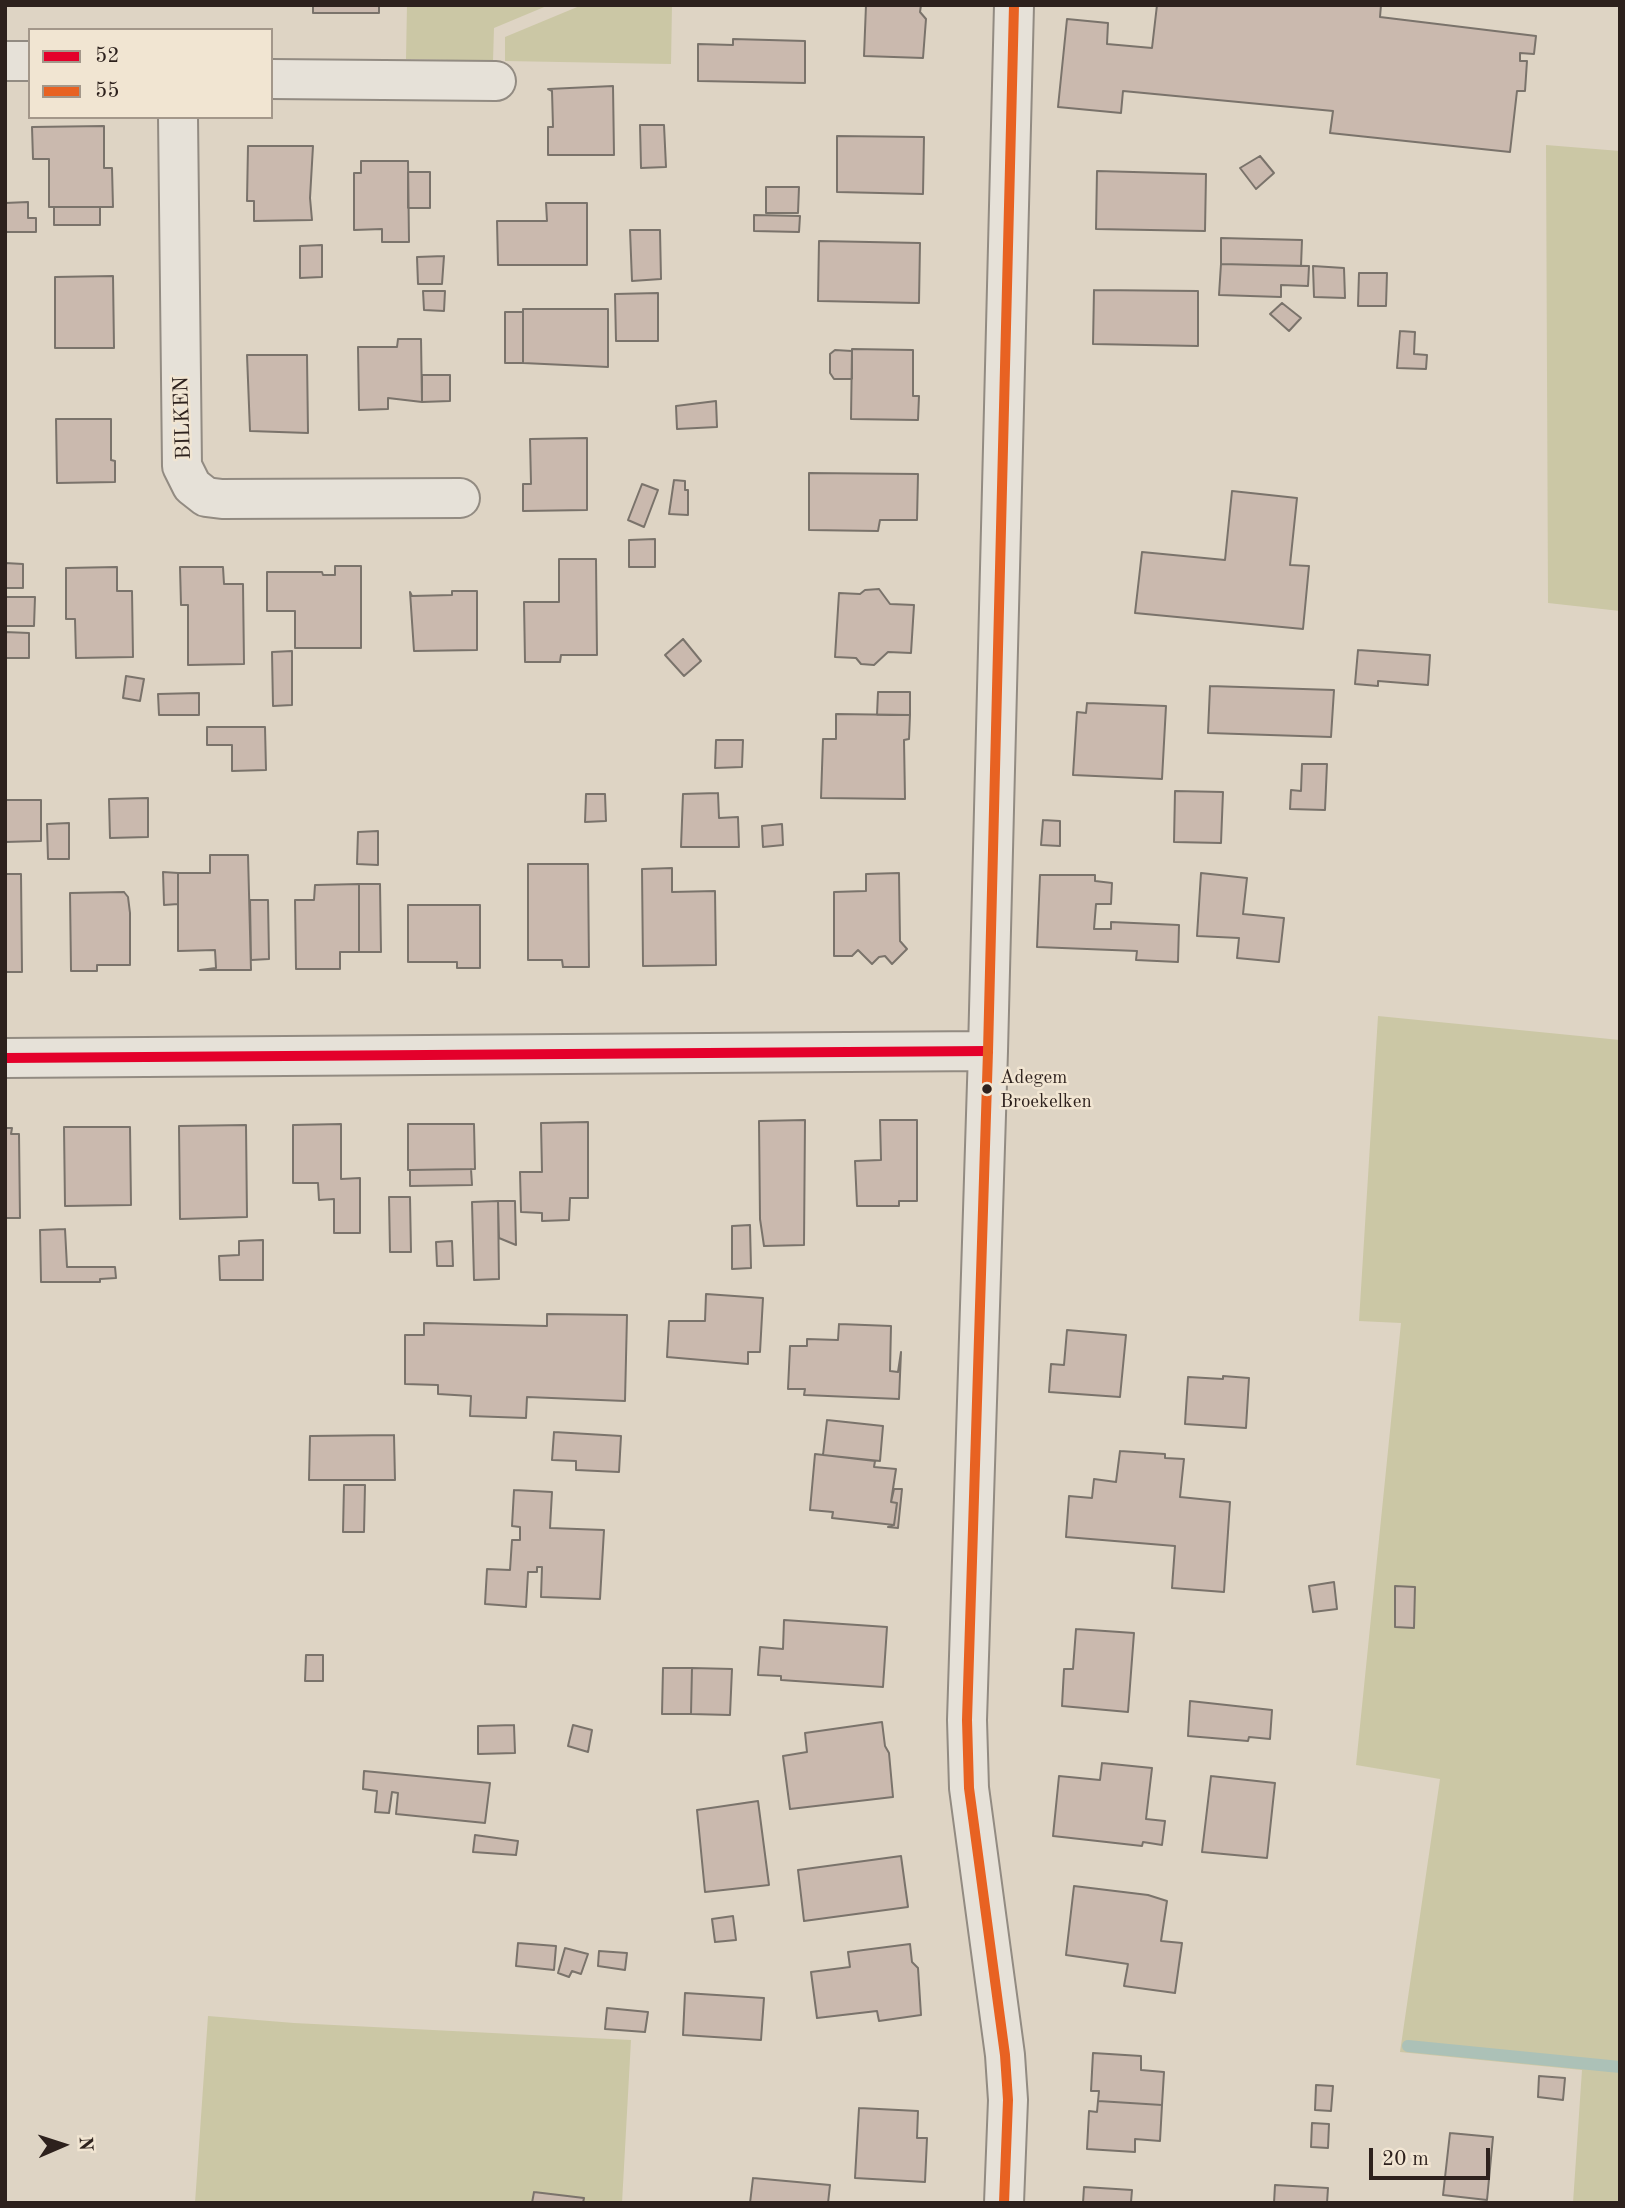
<!DOCTYPE html>
<html>
<head>
<meta charset="utf-8">
<style>
	body { margin:0 }
	#map { position:relative; width:1625px; height:2208px; overflow:hidden; background:#ded4c4; font-family:"Old Standard TT",serif }
	canvas { display:block }
	.frame { position:absolute; inset:0; border:7px solid #2d211d; pointer-events:none }
	.legend { position:absolute; left:28px; top:28px; width:245px; height:91px; box-sizing:border-box; background:#f1e5d2; border:2px solid #a3978a; margin:0; padding:9px 12px; list-style:none; font-size:21px; color:#2d211d }
	.legend li { display:flex; align-items:center; gap:14px; height:35px }
	.legend b { width:35px; border:2px solid #a3978a }
	.north { position:absolute; left:28px; top:2110px; width:70px; height:70px; -webkit-text-stroke:5px #f1e5d2; paint-order:stroke; rotate:87deg; font-size:19px; font-weight:700; line-height:28px; text-align:center; color:#2d211d }
	.north::after { content:''; display:block; margin:auto; width:24px; height:32px; background:#2d211d; clip-path:polygon(50% 0,100% 100%,50% 72%,0 100%) }
	.scale { position:absolute; left:1369px; top:2148px; width:121px; height:32px; box-sizing:border-box; border:4px solid #2d211d; border-top:0; padding-left:9px; font-size:21px; line-height:24px; white-space:nowrap; color:#2d211d; -webkit-text-stroke:5px #f1e5d2; paint-order:stroke }
</style>
</head>
<body>
<div id="map">
<canvas width="1625" height="2208"></canvas>
<div class="frame"></div>
<ul class="legend">
<li><b style="height:9px;background:#e4002b"></b>52</li>
<li><b style="height:9px;background:#e86222"></b>55</li>
</ul>
<div class="north">N</div>
<div class="scale">20 m</div>
</div>
<script>
const context = document.querySelector('canvas').getContext('2d');
context.lineJoin = 'round';
function fillPath(path, color) { context.fillStyle = color; context.fill(path, 'evenodd'); }
const shape = rows => new Path2D(rows.map(r => 'M' + r).join(''));
function stroke(path, color, width, dash) { context.strokeStyle = color; context.lineWidth = width; context.lineCap = dash ? 'butt' : 'round'; context.setLineDash(dash || []); context.stroke(path); }
function label(font, color, halo, rows, align = 'center') {
  context.font = font + ' "Old Standard TT",serif'; context.lineWidth = 5; context.setLineDash([]); context.textBaseline = 'middle'; context.strokeStyle = halo; context.fillStyle = color; for (const [text, x, y, turn = 0] of rows) {
    context.save(); context.translate(x, y); context.rotate((+turn || 0) * Math.PI / 180); context.textAlign = isNaN(turn) ? turn : align; if (halo) context.strokeText(text, 0, 0); context.fillText(text, 0, 0); context.restore();
  }
}
fillPath(shape([
	[407,5,549,5,494,28,493,61,406,59],
	[582,5,672,5,671,64,505,61,505,37],
	[1546,145,1620,151,1620,611,1548,603],
	[1378,1016,1620,1040,1620,2203,1573,2203,1582,2070,1400,2052,1440,1779,1356,1765,1401,1323,1359,1321],
	[208,2016,294,2023,631,2040,622,2203,195,2203]
]), '#cbc7a5');
stroke(shape([
	[1408,2046,1620,2067]
]), '#acc1b7', 12);
const building = shape([
	[313,5,379,5,379,13,313,13,313,5],
	[866,5,921,5,920,12,926,19,923,58,864,56,866,5],
	[1157,5,1381,5,1380,17,1536,36,1534,54,1520,53,1520,61,1527,61,1525,91,1517,91,1510,152,1330,133,1333,111,1123,91,1121,113,1058,107,1067,19,1108,23,1107,44,1152,48,1157,5],
	[733,39,805,41,805,83,698,81,698,44,733,45,733,39],
	[613,86,614,155,548,155,548,127,553,127,552,91,548,89,613,86],
	[640,125,664,125,666,167,641,168,640,125],
	[104,126,104,168,112,168,113,207,49,207,49,159,33,159,32,127,104,126],
	[837,136,924,137,923,194,837,192,837,136],
	[248,146,313,146,310,198,312,220,254,221,254,201,247,201,248,146],
	[1260,156,1274,173,1256,189,1240,168,1260,156],
	[361,161,408,161,409,242,382,242,382,229,354,230,354,173,361,173,361,161],
	[1097,171,1206,174,1205,231,1096,229,1097,171],
	[408,172,430,172,430,208,408,208,408,172],
	[766,187,799,187,798,213,766,213,766,187],
	[28,202,28,218,36,218,36,232,5,232,5,203,28,202],
	[546,203,587,203,587,265,498,265,497,221,547,221,546,203],
	[54,207,100,207,100,225,54,225,54,207],
	[754,215,800,216,799,232,754,231,754,215],
	[630,230,660,230,661,279,632,281,630,230],
	[1221,238,1302,240,1301,266,1221,264,1221,238],
	[819,241,920,243,919,303,818,301,819,241],
	[322,245,322,277,300,278,300,246,322,245],
	[444,256,442,284,418,284,417,257,444,256],
	[1221,264,1309,266,1308,286,1281,285,1281,297,1219,295,1221,264],
	[1313,266,1344,268,1345,298,1314,297,1313,266],
	[1359,273,1387,273,1386,306,1358,306,1359,273],
	[113,276,114,348,55,348,55,277,113,276],
	[1094,290,1198,291,1198,346,1093,344,1094,290],
	[423,291,445,291,444,311,424,310,423,291],
	[658,293,658,341,616,341,615,294,658,293],
	[1282,303,1301,318,1289,331,1270,314,1282,303],
	[523,309,608,309,608,367,523,363,523,309],
	[505,312,523,312,523,363,505,363,505,312],
	[1400,331,1415,332,1414,354,1427,355,1426,369,1397,368,1400,331],
	[398,339,421,339,422,402,388,398,388,409,359,410,358,347,397,347,398,339],
	[852,349,913,350,913,396,919,396,918,420,851,419,852,349],
	[835,350,852,351,852,379,834,379,830,373,830,354,835,350],
	[247,355,307,355,308,433,250,431,247,355],
	[422,375,450,375,450,401,422,402,422,375],
	[716,401,717,427,677,429,676,406,716,401],
	[56,419,111,419,111,460,115,461,115,482,57,483,56,419],
	[587,438,587,510,523,511,523,484,531,484,530,439,587,438],
	[809,473,918,474,917,520,880,520,878,531,809,530,809,473],
	[674,480,685,481,685,490,688,490,688,515,669,514,674,480],
	[642,484,658,490,644,527,628,520,642,484],
	[1232,491,1297,498,1290,565,1309,566,1303,629,1135,613,1142,552,1225,560,1232,491],
	[655,539,655,567,629,567,629,540,655,539],
	[559,559,596,559,597,655,561,655,560,662,525,662,524,602,559,602,559,559],
	[5,563,23,564,23,588,5,588,5,563],
	[335,566,361,566,361,648,295,648,295,611,267,611,267,572,322,572,323,575,335,575,335,566],
	[117,567,117,591,132,591,133,657,76,658,75,619,66,619,66,568,117,567],
	[180,567,223,567,224,584,243,584,244,664,188,665,188,605,181,605,180,567],
	[879,589,890,604,914,605,911,653,888,652,874,665,861,664,856,658,835,657,839,593,860,594,865,590,879,589],
	[452,591,477,591,477,650,414,651,410,592,412,596,452,595,452,591],
	[5,597,35,597,34,626,5,626,5,597],
	[5,632,29,633,29,658,5,658,5,632],
	[683,639,701,661,684,676,665,655,683,639],
	[1358,650,1430,655,1428,685,1378,681,1378,686,1355,684,1358,650],
	[292,651,292,705,273,706,272,652,292,651],
	[126,676,144,679,140,701,123,698,126,676],
	[1210,686,1334,690,1331,737,1208,733,1210,686],
	[878,692,910,692,910,715,877,715,878,692],
	[199,693,199,715,159,715,158,694,199,693],
	[1087,703,1166,706,1162,779,1073,775,1077,712,1086,713,1087,703],
	[836,714,910,715,909,739,904,740,905,799,821,798,823,739,836,739,836,714],
	[207,727,265,727,266,770,232,771,232,745,207,745,207,727],
	[716,740,743,740,742,767,715,768,716,740],
	[1302,764,1327,764,1325,810,1290,809,1291,790,1301,791,1302,764],
	[1175,791,1223,792,1221,843,1174,842,1175,791],
	[718,793,719,818,738,817,739,847,681,847,683,794,718,793],
	[586,794,605,794,606,821,585,822,586,794],
	[148,798,148,837,110,838,109,799,148,798],
	[5,800,41,800,41,841,5,842,5,800],
	[1043,820,1060,821,1060,846,1041,845,1043,820],
	[69,823,69,859,48,859,47,824,69,823],
	[782,824,783,845,763,847,762,826,782,824],
	[378,831,378,865,357,864,358,832,378,831],
	[210,855,248,855,251,970,200,970,216,968,215,950,178,951,178,873,210,873,210,855],
	[528,864,588,864,589,967,563,967,562,960,528,960,528,864],
	[672,868,672,892,715,891,716,965,643,966,642,869,672,868],
	[163,872,178,873,178,904,164,905,163,872],
	[899,873,900,941,907,949,892,964,885,956,879,957,872,964,858,950,852,956,834,956,834,892,866,891,866,874,899,873],
	[1201,873,1247,878,1243,914,1284,918,1279,962,1237,958,1239,938,1197,936,1201,873],
	[5,874,21,874,22,972,5,972,5,874],
	[1040,875,1095,875,1095,881,1112,883,1111,904,1096,904,1094,929,1111,929,1111,922,1179,925,1178,962,1136,960,1137,951,1037,947,1040,875],
	[359,884,380,884,381,952,359,952,359,884],
	[359,884,359,952,340,952,340,969,296,969,295,900,314,900,315,885,359,884],
	[124,892,128,897,130,913,130,965,97,965,97,971,71,971,70,893,124,892],
	[250,900,268,900,269,959,251,960,250,900],
	[408,905,480,905,480,968,457,968,457,962,408,962,408,905],
	[805,1120,804,1245,764,1246,760,1219,759,1121,805,1120],
	[880,1120,917,1120,917,1201,899,1201,899,1206,857,1206,855,1161,881,1160,880,1120],
	[588,1122,588,1198,570,1198,569,1220,542,1221,542,1213,521,1212,520,1172,542,1172,541,1123,588,1122],
	[341,1124,341,1179,360,1178,360,1233,334,1233,334,1199,319,1200,318,1183,293,1183,293,1125,341,1124],
	[408,1124,474,1124,475,1169,408,1170,408,1124],
	[246,1125,247,1217,180,1219,179,1126,246,1125],
	[64,1127,130,1127,131,1205,65,1206,64,1127],
	[5,1128,12,1128,11,1134,19,1134,20,1218,5,1218,5,1128],
	[471,1169,472,1185,410,1186,410,1170,471,1169],
	[389,1197,410,1197,411,1252,390,1252,389,1197],
	[498,1201,515,1201,516,1245,499,1238,498,1201],
	[498,1201,499,1279,474,1280,472,1202,498,1201],
	[750,1225,751,1268,732,1269,732,1226,750,1225],
	[65,1229,67,1267,115,1267,116,1278,100,1279,100,1282,41,1282,40,1230,65,1229],
	[263,1240,263,1280,220,1280,219,1256,239,1255,239,1241,263,1240],
	[452,1241,453,1266,437,1266,436,1242,452,1241],
	[706,1294,763,1298,760,1352,748,1352,748,1364,667,1357,669,1321,705,1321,706,1294],
	[547,1314,627,1315,625,1401,527,1397,526,1418,470,1416,471,1396,438,1394,438,1385,405,1384,405,1335,424,1335,424,1323,547,1326,547,1314],
	[839,1324,891,1326,890,1371,898,1372,901,1352,899,1399,804,1395,805,1389,788,1389,790,1346,807,1346,807,1339,838,1340,839,1324],
	[1067,1330,1126,1335,1120,1397,1049,1392,1051,1364,1064,1365,1067,1330],
	[1223,1376,1249,1378,1246,1428,1185,1424,1188,1377,1223,1379,1223,1376],
	[827,1420,883,1426,880,1461,823,1455,827,1420],
	[554,1432,621,1436,619,1472,576,1470,576,1461,552,1460,554,1432],
	[394,1435,395,1480,309,1480,310,1436,394,1435],
	[1120,1451,1165,1454,1165,1458,1184,1459,1180,1497,1230,1502,1224,1592,1172,1588,1175,1546,1066,1537,1069,1496,1092,1498,1094,1479,1116,1482,1120,1451],
	[815,1454,875,1461,874,1467,896,1469,891,1502,897,1503,894,1525,832,1518,833,1512,810,1510,815,1454],
	[344,1485,365,1485,364,1532,343,1532,344,1485],
	[894,1489,902,1489,898,1528,888,1527,894,1525,897,1503,891,1502,894,1489],
	[514,1490,552,1492,550,1528,604,1530,600,1599,541,1597,542,1567,537,1567,537,1572,528,1572,526,1607,485,1604,487,1569,510,1570,512,1540,520,1540,520,1527,512,1526,514,1490],
	[1334,1582,1337,1609,1313,1612,1309,1586,1334,1582],
	[1395,1586,1415,1587,1414,1628,1395,1627,1395,1586],
	[784,1620,887,1627,883,1687,781,1680,781,1676,758,1675,760,1647,783,1649,784,1620],
	[1076,1629,1134,1633,1128,1712,1062,1706,1064,1669,1073,1669,1076,1629],
	[306,1655,323,1655,323,1681,305,1681,306,1655],
	[663,1668,692,1668,691,1714,662,1714,663,1668],
	[692,1668,732,1669,730,1715,691,1714,692,1668],
	[1190,1701,1272,1710,1270,1739,1249,1737,1248,1741,1188,1736,1190,1701],
	[882,1722,885,1746,889,1753,893,1797,790,1809,783,1756,807,1752,805,1733,882,1722],
	[514,1725,515,1753,478,1754,478,1726,514,1725],
	[573,1725,592,1730,588,1752,568,1746,573,1725],
	[1102,1763,1152,1768,1146,1819,1165,1821,1162,1845,1143,1842,1142,1846,1053,1836,1059,1776,1100,1780,1102,1763],
	[364,1771,490,1783,485,1823,396,1814,398,1793,392,1792,389,1813,375,1812,377,1791,363,1789,364,1771],
	[1211,1776,1275,1783,1267,1858,1202,1852,1211,1776],
	[758,1801,769,1885,705,1892,697,1810,758,1801],
	[475,1835,518,1841,516,1855,473,1852,475,1835],
	[901,1856,908,1907,804,1921,798,1870,901,1856],
	[1074,1886,1148,1895,1167,1901,1161,1941,1182,1943,1175,1993,1124,1986,1128,1964,1066,1955,1074,1886],
	[733,1916,736,1940,715,1942,712,1919,733,1916],
	[518,1943,556,1946,554,1970,516,1966,518,1943],
	[910,1944,912,1962,918,1968,921,2015,879,2021,877,2011,817,2018,811,1972,850,1967,848,1952,910,1944],
	[565,1948,588,1954,581,1974,572,1971,569,1977,558,1973,565,1948],
	[599,1951,627,1953,625,1970,598,1966,599,1951],
	[685,1993,764,1998,761,2040,683,2035,685,1993],
	[607,2008,648,2012,645,2032,605,2029,607,2008],
	[1093,2053,1141,2056,1141,2070,1164,2072,1162,2105,1098,2101,1099,2091,1091,2091,1093,2053],
	[1539,2076,1565,2078,1563,2100,1538,2097,1539,2076],
	[1316,2085,1333,2086,1331,2111,1315,2110,1316,2085],
	[1098,2101,1162,2105,1160,2141,1135,2139,1135,2152,1087,2149,1089,2111,1097,2112,1098,2101],
	[859,2108,918,2111,917,2138,927,2138,925,2182,855,2178,859,2108],
	[1312,2123,1329,2124,1328,2148,1311,2147,1312,2123],
	[1450,2133,1493,2137,1487,2200,1443,2195,1450,2133],
	[753,2178,830,2185,828,2203,750,2203,753,2178],
	[1275,2185,1328,2188,1327,2203,1274,2203,1275,2185],
	[1084,2187,1132,2190,1131,2202,1136,2203,1083,2203,1084,2187],
	[534,2192,584,2198,583,2203,532,2203,534,2192]
]);
fillPath(building, '#cab9ae');
stroke(building, '#7a736b', 2);
const minor = shape([
	[5,61,30,61],
	[271,79,496,81],
	[178,117,182,466,192,486,206,497,222,499,460,498],
	[5,1058,988,1051],
	[1004,2203,1008,2100,1005,2055,969,1788,967,1720,988,1051,1014,5]
]);
stroke(minor, '#928b82', 42);
stroke(minor, '#e6e1d8', 38);
stroke(shape([
	[5,1058,988,1051]
]), '#e4002b', 10);
stroke(shape([
	[1004,2203,1008,2100,1005,2055,969,1788,967,1720,988,1051,1014,5]
]), '#e86222', 10);
for (const [x, y, r, color] of [
	[987,1089,6,"#2d211d"]
]) { const dot = new Path2D(); dot.arc(x, y, r, 0, 2 * Math.PI); context.fillStyle = color; context.fill(dot); stroke(dot, '#f1e5d2', 2.5); }
label('19px', '#2d211d', '#f1e5d2', [
	["Adegem",1000,1078],
	["Broekelken",1000,1102]
], 'left');
label('21px', '#2d211d', '#f1e5d2', [
	["BILKEN",183,418,-92]
]);
</script>
</body>
</html>
